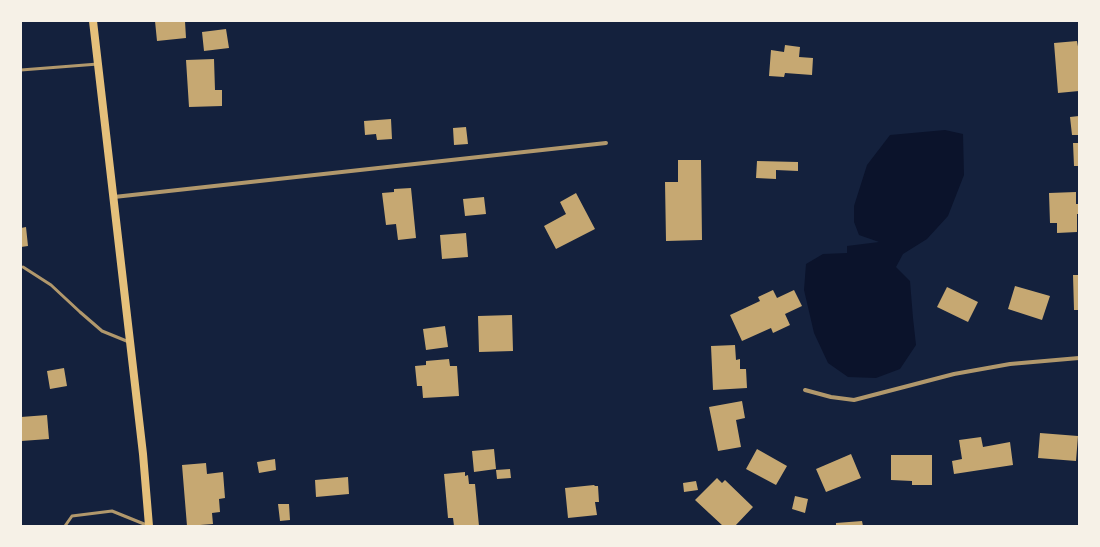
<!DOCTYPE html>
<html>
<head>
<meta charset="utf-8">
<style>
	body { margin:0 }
	#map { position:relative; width:1100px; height:547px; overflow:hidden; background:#14213d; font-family:Jost,sans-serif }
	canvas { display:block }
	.frame { position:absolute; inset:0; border:22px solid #f6f1e7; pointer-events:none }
</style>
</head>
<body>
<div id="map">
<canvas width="1100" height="547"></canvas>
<div class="frame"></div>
</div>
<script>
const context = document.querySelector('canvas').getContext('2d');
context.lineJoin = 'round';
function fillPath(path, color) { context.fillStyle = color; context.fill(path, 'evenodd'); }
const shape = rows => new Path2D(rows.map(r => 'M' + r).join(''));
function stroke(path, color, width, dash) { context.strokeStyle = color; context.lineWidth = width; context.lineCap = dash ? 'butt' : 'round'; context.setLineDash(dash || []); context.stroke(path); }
fillPath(shape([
	[945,130,963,134,964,175,948,216,927,239,903,254,896,267,910,281,913,318,916,345,900,369,876,378,848,377,828,363,814,333,804,290,806,264,823,254,847,253,847,246,879,242,859,235,854,222,854,206,867,165,890,135]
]), '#0b132b');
fillPath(shape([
	[155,21,185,21,186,38,157,41],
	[226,29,229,48,204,51,202,32],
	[1077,41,1079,52,1079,91,1058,93,1054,43],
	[785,45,800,47,799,57,813,58,812,75,785,73,784,77,769,76,771,50,784,52],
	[214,59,215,90,222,90,222,106,189,107,186,60],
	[1079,116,1079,135,1072,135,1070,117],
	[391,119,392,139,377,140,376,134,365,135,364,121],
	[466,127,468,144,454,145,453,128],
	[1073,143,1079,143,1079,166,1074,166],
	[678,160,701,160,702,240,666,241,665,182,678,182],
	[757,161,798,162,798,171,776,170,776,179,756,178],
	[411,188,416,238,398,240,396,224,386,225,382,193,394,192,394,189],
	[1076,192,1076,204,1079,204,1079,214,1077,214,1077,232,1057,233,1057,223,1050,223,1049,193],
	[576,193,595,229,556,249,544,226,566,214,560,202],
	[484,197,486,214,465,216,463,199],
	[26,227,28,246,21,247,21,228],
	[466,233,468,257,442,259,440,235],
	[1073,275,1079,275,1079,310,1074,310],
	[1015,286,1050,296,1042,320,1008,309],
	[947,287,978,302,968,322,937,307],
	[773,290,777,298,794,290,802,306,785,314,790,325,773,333,771,328,742,341,730,315,760,301,758,297],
	[512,315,513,351,479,352,478,316],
	[445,326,448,347,426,350,423,329],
	[735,345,736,360,740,359,740,369,746,369,747,388,713,390,711,346],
	[449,359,450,366,457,366,459,396,423,398,422,386,417,386,415,366,426,365,426,361],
	[64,368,67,386,50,389,47,371],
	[742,401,745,418,736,420,741,447,718,451,709,407],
	[47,415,49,439,21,441,21,417],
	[1040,433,1078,436,1076,461,1038,458],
	[981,437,983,447,1010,442,1013,465,954,474,952,461,962,459,959,440],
	[494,449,496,469,474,472,472,451],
	[757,449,787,466,776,485,746,469],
	[851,454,861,478,826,492,816,469],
	[891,455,932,455,932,485,912,485,912,481,891,480],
	[275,459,276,470,259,473,257,462],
	[206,463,207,474,223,472,225,498,219,499,220,512,212,513,213,524,187,526,182,465],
	[510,469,511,478,497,479,496,470],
	[465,472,465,476,468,475,469,484,475,484,479,526,454,526,453,518,448,518,444,474],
	[348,477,349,494,316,497,315,480],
	[717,478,722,483,725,480,753,507,735,526,723,526,695,500],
	[696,481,698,490,684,492,683,483],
	[594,485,595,486,598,486,599,502,595,502,597,515,568,518,565,488],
	[795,496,808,499,805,513,792,509],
	[278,504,289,504,290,520,280,521],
	[862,521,863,526,836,526,836,523]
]), '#c6a872');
stroke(shape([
	[21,70,98,64],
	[23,267,51,285,80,312,102,331,129,342],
	[65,526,72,516,112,511,149,526]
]), '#b1986c', 3);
stroke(shape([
	[114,197,606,143],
	[805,390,831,397,854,400,954,374,1010,364,1079,358]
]), '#b1986c', 4);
stroke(shape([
	[93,21,143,454,149,526]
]), '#e5c07b', 8);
</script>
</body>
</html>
